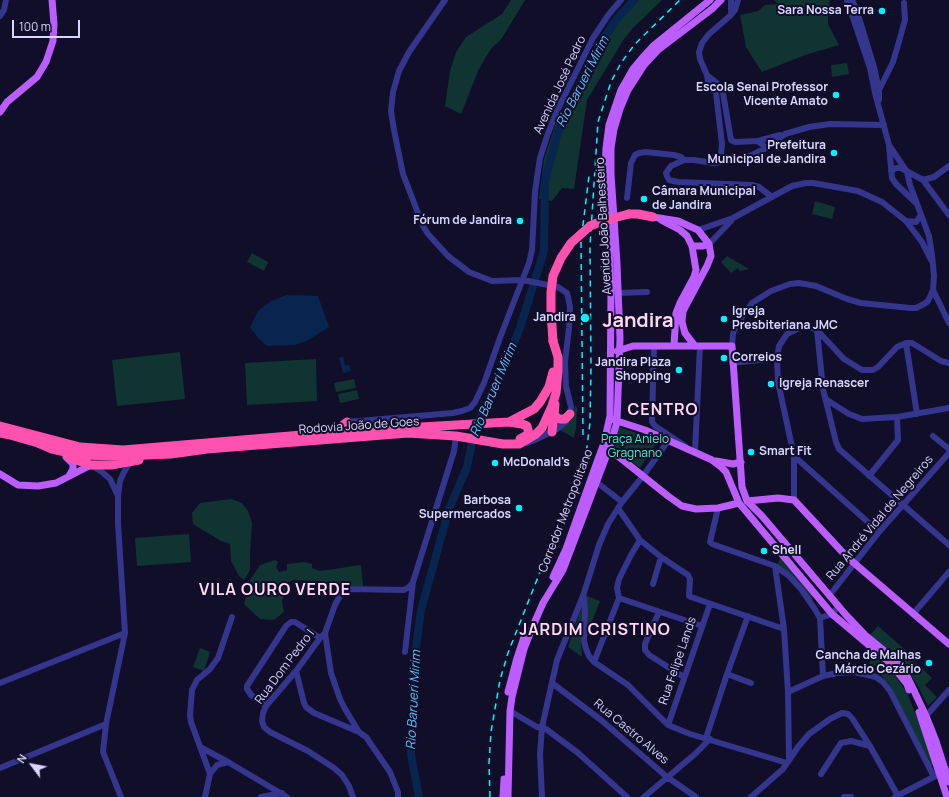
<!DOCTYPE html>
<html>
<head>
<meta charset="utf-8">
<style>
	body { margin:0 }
	#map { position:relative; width:949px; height:797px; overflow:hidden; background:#110e29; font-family:Manrope,sans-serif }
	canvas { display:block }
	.north { position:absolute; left:12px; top:745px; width:40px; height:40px; -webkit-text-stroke:3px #110e29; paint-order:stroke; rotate:302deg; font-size:11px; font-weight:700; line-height:16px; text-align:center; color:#d9d6ff }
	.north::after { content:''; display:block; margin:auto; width:14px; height:18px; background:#d9d6ff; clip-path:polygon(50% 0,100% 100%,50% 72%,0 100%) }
	.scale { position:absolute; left:12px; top:20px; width:68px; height:18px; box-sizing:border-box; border:2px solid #d9d6ff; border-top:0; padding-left:5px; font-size:12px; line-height:14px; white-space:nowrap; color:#d9d6ff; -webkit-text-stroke:3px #110e29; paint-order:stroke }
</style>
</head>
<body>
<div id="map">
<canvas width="949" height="797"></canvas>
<div class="north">N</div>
<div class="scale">100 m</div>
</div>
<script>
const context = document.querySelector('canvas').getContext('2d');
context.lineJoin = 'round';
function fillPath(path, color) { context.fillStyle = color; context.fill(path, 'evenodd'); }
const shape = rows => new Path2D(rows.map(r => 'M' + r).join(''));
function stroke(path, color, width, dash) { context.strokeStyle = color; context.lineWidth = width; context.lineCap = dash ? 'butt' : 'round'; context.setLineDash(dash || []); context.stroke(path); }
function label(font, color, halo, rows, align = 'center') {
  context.font = font + ' Manrope,sans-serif'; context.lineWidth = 4; context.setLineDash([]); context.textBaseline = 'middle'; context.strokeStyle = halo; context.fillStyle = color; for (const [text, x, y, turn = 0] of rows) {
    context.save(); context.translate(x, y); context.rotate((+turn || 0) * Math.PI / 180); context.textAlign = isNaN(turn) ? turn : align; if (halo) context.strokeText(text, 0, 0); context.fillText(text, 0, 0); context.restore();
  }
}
fillPath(shape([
	[511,0,525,0,502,38,492,48,487,55,478,71,461,114,445,106,450,71,456,52,466,37,502,14],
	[631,0,662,0,634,27,624,39,587,100,574,189,562,188,552,201,539,199,544,159,556,123,582,72,608,28],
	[774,0,830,0,828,10,828,24,839,45,805,55,762,72,746,47,740,15,758,11,765,5,778,4],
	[847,63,849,74,832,77,831,65],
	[815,201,835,207,832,219,812,214],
	[252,253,268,262,264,271,247,262],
	[727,256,749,269,740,271,738,268,731,273,721,262],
	[180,352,185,399,117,406,112,360],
	[316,359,317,401,247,405,245,363],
	[354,379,356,388,336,392,334,383],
	[357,390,359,399,340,403,338,394],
	[575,405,577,408,576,429,574,438,560,430,573,417],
	[619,427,640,434,657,442,640,468,612,447],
	[231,499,242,503,248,511,252,523,250,553,250,570,244,580,239,576,231,561,230,544,221,541,193,524,192,513,200,503],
	[189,534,191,562,137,566,135,538],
	[781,557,812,593,813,603,777,565],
	[275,560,278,562,276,567,279,572,287,570,287,564,305,562,312,564,312,568,320,571,361,565,363,586,343,587,337,584,318,581,293,580,288,583,282,601,284,612,274,620,260,619,244,604,250,580,260,565],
	[585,595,600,601,587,634,588,614],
	[583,608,584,610,581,642,582,657,568,647,581,609],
	[878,626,909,653,908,656,932,678,925,685,937,697,928,706,917,684,904,664,870,635],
	[200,648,210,652,204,671,193,667],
	[872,656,882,662,891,670,907,693,935,762,932,766,930,765,889,684,882,676,868,667]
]), '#103431');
fillPath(shape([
	[287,295,318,296,329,327,307,341,295,345,267,346,258,338,250,327,258,311,271,301],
	[343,356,345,365,349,365,351,371,343,373,339,358]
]), '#07254f');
stroke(shape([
	[419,797,411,755,415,655,421,610,449,509,467,467,475,428,497,385,520,328,544,251,545,181,558,132,601,43,615,21,634,0]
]), '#07254f', 8);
stroke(shape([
	[445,0,409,52,399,71,393,92,391,111,394,130,403,174,423,226,428,234,448,256,469,272,492,281,523,280,558,287,567,293,568,297,570,307,569,328,565,362,566,386,571,407,570,414,566,422,557,429,537,439,527,443],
	[738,0,735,10,731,15,709,34,702,43,699,52,700,59,707,75,722,87,731,140,735,142,758,141,766,148],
	[852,0,857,11,874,67,879,90,879,100],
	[731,12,731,0],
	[0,16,4,10,6,0],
	[707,75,708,81,716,93,722,144,721,154,713,163],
	[879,90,893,62,898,45,905,20,904,3],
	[758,141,780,135],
	[889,146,892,178,896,184,916,203],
	[891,171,896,168,901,168,923,180,949,215],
	[923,180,934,177,949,166],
	[772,197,759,187,752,185,678,182,669,180,667,176,666,173,671,166,684,160,694,160,713,163,723,162,750,156,766,148,785,134,809,127,830,124,884,125],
	[627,198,631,163,635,155,639,153,646,152,674,155,681,157,684,160],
	[906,221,916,222,921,215],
	[698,230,733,218,792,186,806,183,813,183,858,191,882,202,906,221,922,242,931,260],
	[709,244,731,221],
	[933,290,949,323],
	[618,293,647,292],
	[817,330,823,389,836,442,839,449,949,545],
	[906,343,917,414],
	[654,346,652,422,655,426,685,446],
	[732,346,733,334,736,325,752,303,771,291,790,284,799,283,816,286,847,299,861,303,910,308,916,308,924,304,928,301,933,290,934,276,932,255,929,236,910,185,907,172,889,145,875,93,870,68,847,0],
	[732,363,777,358],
	[827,400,849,414,862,419,897,417,949,408],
	[347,422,453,413,462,411,470,408,475,402,484,383,501,335,529,263,532,250,535,192,537,178,540,158,547,136,556,113,593,38,609,14,621,0],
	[933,436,949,449],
	[695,452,700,346],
	[794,456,879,532],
	[91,465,102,472,110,479,118,496],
	[869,476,898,440,897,417],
	[599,484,622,502],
	[794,500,794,456,778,382,777,358,779,346,787,334,799,328,813,328,817,330,844,359,862,370,873,370,878,367,897,347,906,343,912,343,917,346,941,361,949,363],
	[618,508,640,540,661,557,688,575,690,579,689,596,691,597,784,629],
	[718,508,710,542,712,544,775,566,788,575,801,589,814,608,820,618,823,676],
	[775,566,784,629,788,692,789,759],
	[653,584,661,557],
	[829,596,879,532,949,453],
	[584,598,585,611,584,641,586,649,589,656,594,662,628,685,668,725,690,734,787,763],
	[619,598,617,588,619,579,631,555,640,540],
	[659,612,645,644,645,650,649,655,684,677],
	[913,614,949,572],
	[820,618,832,614,838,607],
	[325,633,331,673,340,699,345,709,359,732,366,737,390,772,398,792,398,797],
	[405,652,413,582],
	[594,662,619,598,702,626],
	[296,671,304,703,306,707,314,713,359,732],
	[727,674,751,683],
	[0,683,125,633],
	[552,683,601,720,667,777,696,797],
	[788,692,823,676,837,673,854,672,876,677,883,682,890,691,934,777],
	[266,706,251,695,247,689,247,686,286,626,291,622,295,622,320,638],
	[510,711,537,727,542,727,546,729,558,738,577,752,627,797],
	[923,718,926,716,949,690],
	[668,725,710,604],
	[706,738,727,674,748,616],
	[200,747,228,762,287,797],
	[0,768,106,724],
	[210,774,217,765,228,762],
	[821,774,841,743,851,741,870,746],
	[121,797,103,752,106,724,125,633,118,523,118,496,120,481,123,474,130,462],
	[205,797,210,774,191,722,190,715,192,690,197,680,210,669,218,658,232,617],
	[261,797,282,793],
	[353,797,349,786,342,775,334,768,308,751,270,732,264,727,262,721,263,713,266,706,296,671,320,638,325,633,335,605,342,592,347,589,404,590,409,587,413,582,454,451,456,436],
	[542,797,540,754,542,727,557,660,583,596,599,545,608,524,622,502,643,476,668,441],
	[644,797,695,754,710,739],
	[751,797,783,769,798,747,809,734,830,719,842,713,848,714,852,718,870,746,898,796],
	[844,797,851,797],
	[895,797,949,769]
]), '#34358d', 6);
stroke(shape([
	[0,112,7,102,37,77,46,62,53,41,54,24,52,0],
	[653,217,678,221,698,230,709,244,711,256,707,266,683,311,682,322,685,333,695,346],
	[661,220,680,230,687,236,692,246,696,270,694,277,680,303,676,313,674,346],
	[692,246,703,246,709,244],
	[617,351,633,346,732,346,742,487,747,501,762,516,846,615,865,635,893,658,901,667,908,678,926,716,936,741,949,782],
	[614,420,645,430,712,460,721,467,726,472,739,503,744,509,832,614,890,663,907,684,909,690],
	[609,449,668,496,682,506,696,509,718,508,739,503],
	[66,457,73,464,73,469,69,476],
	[716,461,733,464,741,462],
	[0,474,18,485,38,486,56,483,91,465],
	[747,501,778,498,794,500,847,557,949,644],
	[553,577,566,549,597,462,604,443,610,416,611,288,605,171,606,148,609,125,621,90,633,69,643,57,653,46,710,0],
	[508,692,517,658,526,631],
	[919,712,947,797],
	[503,797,504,779],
	[508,797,510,711,512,697,524,649,533,626,543,603,563,570,609,449,617,422,620,338,617,264,611,174,611,148,614,129,620,109,628,90,644,65,658,50,712,9,721,0]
]), '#bb5dff', 7);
stroke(shape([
	[629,214,638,214,653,217],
	[555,404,554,414,557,418,559,419,565,419,570,414],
	[509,422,522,424,527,426,529,434,520,439],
	[0,426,80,447,123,450,350,431,509,422,534,409,540,402,549,387,553,372],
	[334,432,347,422],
	[552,432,554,414],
	[0,433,10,435,38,443,52,449,79,455,122,456,171,454,207,449,408,433,456,436,503,444,519,444,536,434,542,428,552,406,556,393,558,371,558,357,553,341],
	[68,457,91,465,111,465,139,460]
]), '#ff51ad', 9);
stroke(shape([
	[583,435,581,241,589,176],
	[490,797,489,763,491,732,500,680,508,653,540,572,575,493,585,462,590,423,591,367,590,246,598,122,611,82,621,63,635,44,680,0]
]), '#02f2ff', 1.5, [6, 5]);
stroke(shape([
	[553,341,551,312,551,292,553,276,561,258,571,243,590,226,602,221,629,214]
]), '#ff51ad', 9);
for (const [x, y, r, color] of [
	[882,11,4,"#02f2ff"],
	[836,95,4,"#02f2ff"],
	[834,153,4,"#02f2ff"],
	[644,199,4,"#02f2ff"],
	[520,221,4,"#02f2ff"],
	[585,318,5,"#02f2ff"],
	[724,319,4,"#02f2ff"],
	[724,358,4,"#02f2ff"],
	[679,370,4,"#02f2ff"],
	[771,384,4,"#02f2ff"],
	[751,452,4,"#02f2ff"],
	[495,463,4,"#02f2ff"],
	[519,508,4,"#02f2ff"],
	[764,551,4,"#02f2ff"],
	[929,663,4,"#02f2ff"]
]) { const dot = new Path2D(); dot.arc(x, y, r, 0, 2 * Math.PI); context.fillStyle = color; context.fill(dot); stroke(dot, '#110e29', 1.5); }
label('bold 12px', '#d9d6ff', '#110e29', [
	["Sara Nossa Terra",874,11],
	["Escola Senai Professor",828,88],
	["Vicente Amato",828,102],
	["Prefeitura",826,146],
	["Municipal de Jandira",826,160],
	["Câmara Municipal",652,192,"left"],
	["de Jandira",652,206,"left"],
	["Fórum de Jandira",512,221],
	["Igreja",732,312,"left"],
	["Presbiteriana JMC",732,326,"left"],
	["Jandira",576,318],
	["Correios",732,358,"left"],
	["Jandira Plaza",671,363],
	["Shopping",671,377],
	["Igreja Renascer",779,384,"left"],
	["Smart Fit",759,452,"left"],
	["McDonald's",503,463,"left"],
	["Barbosa",511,501],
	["Supermercados",511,515],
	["Shell",772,551,"left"],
	["Cancha de Malhas",921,656],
	["Márcio Cezário",921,670]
], 'right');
label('12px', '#d9d6ff', '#110e29', [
	["Avenida José Pedro",560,85,-65],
	["Avenida João Balhesteiro",604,226,-93],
	["Rodovia João de Goes",359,426,-4],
	["Corredor Metropolitano",566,511,-69],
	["Rua André Vidal de Negreiros",880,518,-50],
	["Rua Felipe Lands",678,661,-71],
	["Rua Dom Pedro I",285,667,-53],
	["Rua Castro Alves",631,732,40]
]);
label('12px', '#56ebbf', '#110e29', [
	["Praça Anielo",635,440],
	["Gragnano",635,454]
]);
label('italic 13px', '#64bfff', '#110e29', [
	["Rio Barueri Mirim",583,82,-63],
	["Rio Barueri Mirim",494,390,-67],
	["Rio Barueri Mirim",414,700,-87]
]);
context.letterSpacing = '1px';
label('bold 16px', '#ffd8f3', '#110e29', [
	["CENTRO",663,411],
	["VILA OURO VERDE",275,591],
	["JARDIM CRISTINO",595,631]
]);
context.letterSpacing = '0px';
label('bold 20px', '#ffd8f3', '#110e29', [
	["Jandira",638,321]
]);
</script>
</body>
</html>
